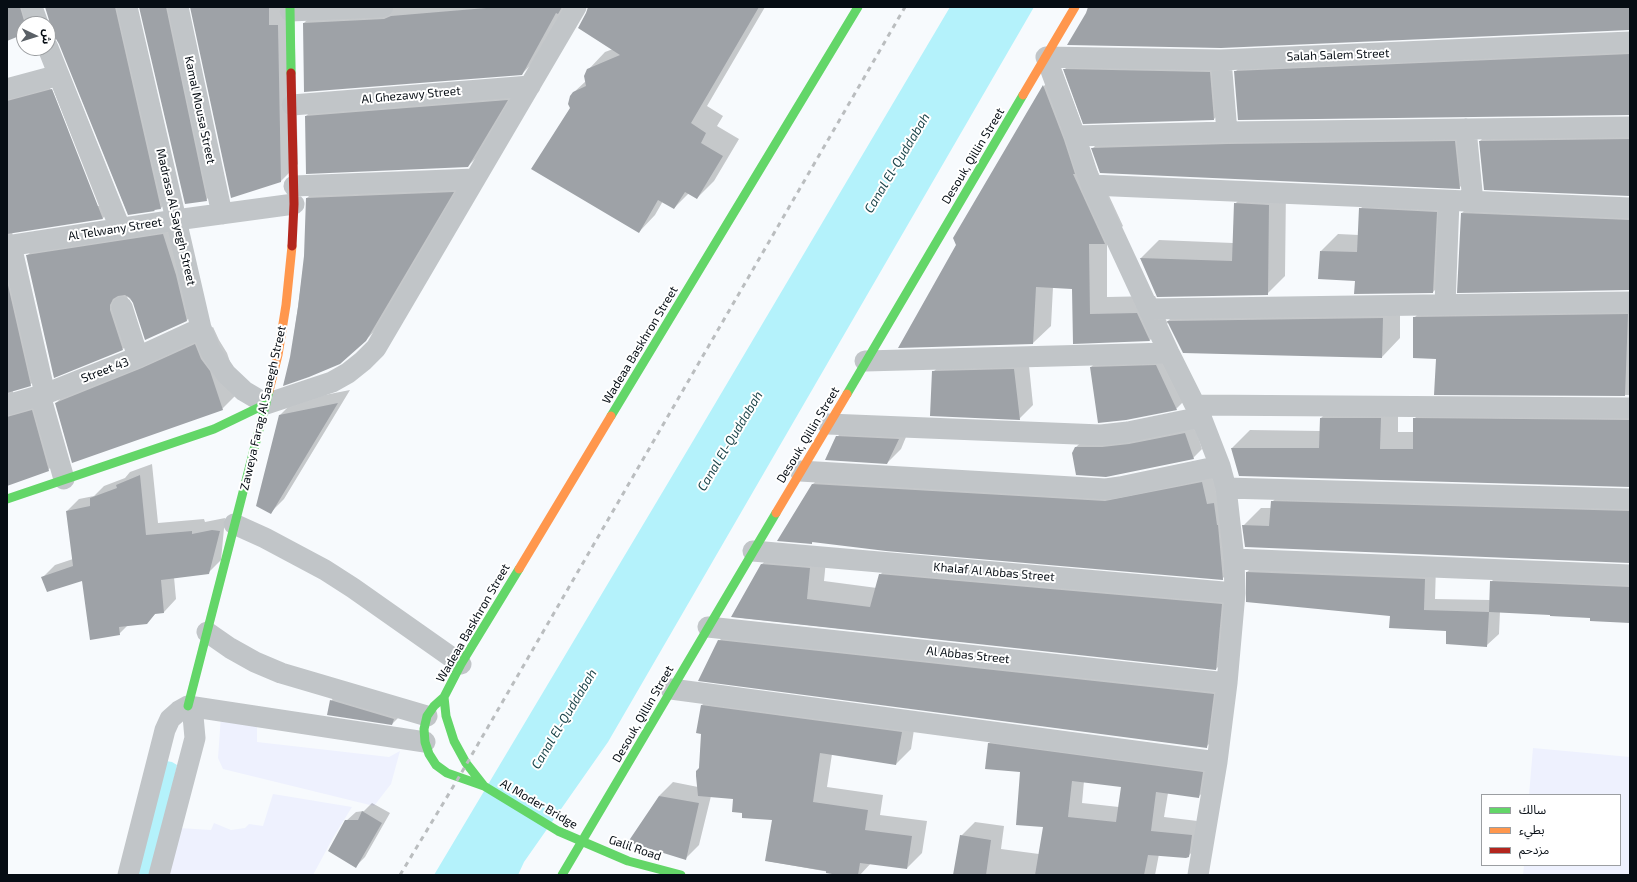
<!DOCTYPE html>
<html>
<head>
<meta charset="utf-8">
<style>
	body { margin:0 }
	#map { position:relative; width:1637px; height:882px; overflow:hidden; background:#f7fafd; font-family:"Exo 2","Noto Sans Arabic",sans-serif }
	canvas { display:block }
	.frame { position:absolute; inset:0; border:8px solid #060d14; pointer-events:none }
	.legend { position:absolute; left:1481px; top:794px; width:140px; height:72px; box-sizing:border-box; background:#fff; border:1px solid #9b9ea1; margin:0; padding:5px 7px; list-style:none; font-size:12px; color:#060d14 }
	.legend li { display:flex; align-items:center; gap:8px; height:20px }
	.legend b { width:20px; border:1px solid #9b9ea1 }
	.north { position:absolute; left:16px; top:16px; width:40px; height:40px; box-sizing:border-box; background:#fff; border:1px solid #9b9ea1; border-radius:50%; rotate:94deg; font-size:11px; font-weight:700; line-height:16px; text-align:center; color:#060d14 }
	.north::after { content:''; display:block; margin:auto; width:14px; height:18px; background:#5a6066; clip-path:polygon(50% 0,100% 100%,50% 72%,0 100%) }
</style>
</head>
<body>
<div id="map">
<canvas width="1637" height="882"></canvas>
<div class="frame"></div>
<ul class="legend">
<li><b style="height:5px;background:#63d668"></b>سالك</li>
<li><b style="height:5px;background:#ff974d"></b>بطيء</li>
<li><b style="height:5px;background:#b3261e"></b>مزدحم</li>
</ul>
<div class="north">ش</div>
</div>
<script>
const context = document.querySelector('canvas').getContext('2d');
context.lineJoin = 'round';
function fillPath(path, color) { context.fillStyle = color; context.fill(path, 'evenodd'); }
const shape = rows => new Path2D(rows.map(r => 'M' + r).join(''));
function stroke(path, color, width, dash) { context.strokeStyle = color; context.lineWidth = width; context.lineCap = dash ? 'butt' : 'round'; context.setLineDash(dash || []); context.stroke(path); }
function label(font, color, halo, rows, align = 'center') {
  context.font = font + ' "Exo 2",sans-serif'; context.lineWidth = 4; context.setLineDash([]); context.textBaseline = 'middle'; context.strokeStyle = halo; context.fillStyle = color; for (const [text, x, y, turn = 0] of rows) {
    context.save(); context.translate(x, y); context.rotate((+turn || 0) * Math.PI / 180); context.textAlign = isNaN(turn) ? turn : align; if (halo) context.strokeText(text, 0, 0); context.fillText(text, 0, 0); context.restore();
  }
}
fillPath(shape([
	[221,716,257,721,257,742,389,757,400,751,391,784,374,806,223,769,218,758],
	[1533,748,1630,757,1630,875,1523,875,1524,865,1620,865,1620,795,1529,795],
	[273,794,352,807,334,836,313,875,166,875,179,828,211,830,214,823,231,830,245,828,249,824,263,826]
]), '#eef1fe');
fillPath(shape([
	[950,7,1034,7,608,742,524,862,518,875,434,875,693,441],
	[166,761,172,762,177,765,153,875,137,875]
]), '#b4f2fb');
fillPath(shape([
	[7,7,43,7,36,24,24,24,24,33,7,40],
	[46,7,135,7,178,191,161,208,154,210,128,214,60,43,51,26],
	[140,7,186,7,223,183,206,200],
	[191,7,294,7,298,164,281,181],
	[320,7,566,7,539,56,522,74,305,91,304,23],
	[589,7,765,7,707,106,723,116,717,126,739,139,714,181,697,198,689,193,674,208,663,201,655,215,639,232,571,108,573,93,586,81,588,70,605,52,613,49],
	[1630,37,1630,114,1235,72,1253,54],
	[1082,52,1228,54,1232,101,1214,119,1064,70],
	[1061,68,1081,122,1092,156,1091,157,1123,226,1107,241,1107,297,1155,296,1167,322,1186,303,1400,300,1400,338,1382,357,1169,322,1150,340,1074,342,1073,288,1053,287,1051,326,1033,343,957,245,954,238,1044,86],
	[69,73,120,201,103,218,12,232,47,368,30,385,12,390,16,397,28,400,65,453,48,470,7,485,7,89],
	[51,84,99,206,97,206,49,85],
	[524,82,486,148,468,166,306,116,324,98],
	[1630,122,1630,195,1480,141,1498,123],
	[1473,124,1477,170,1459,188,1101,172,1093,148,1111,130],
	[471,174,384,321,366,340,291,357,305,256,307,198,325,180],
	[1253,185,1286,187,1285,276,1267,294,1158,296,1141,258,1159,240,1233,243,1235,204],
	[1378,192,1453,195,1450,275,1433,292,1356,280,1321,251,1338,234,1359,235,1360,209],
	[1479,195,1630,202,1630,289,1462,213],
	[179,218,203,304,187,320,134,303,127,296,139,333,123,349,27,256,43,239],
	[1630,297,1630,395,1436,394,1437,358,1414,318,1432,300],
	[213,327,219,340,227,353,240,391,222,409,56,403,74,385,162,350],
	[1170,352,1190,395,1176,409,1126,419,1091,367,1104,354],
	[1028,356,1033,405,1019,419,933,372,947,358],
	[350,390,284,499,270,513,280,415,294,401],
	[1339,400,1398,401,1398,432,1414,432,1414,419,1432,401,1630,402,1630,486,1240,475,1232,448,1250,430,1321,431,1321,418],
	[851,423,911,425,901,449,887,463,837,437],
	[1194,424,1202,449,1193,458,1076,447,1086,438],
	[152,464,158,523,204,519,205,522,225,518,221,560,208,573,174,577,176,599,164,612,156,613,146,623,128,625,119,634,83,579,43,577,55,565,73,559,67,511,79,499,94,496,104,486,125,478,130,472],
	[1220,464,1240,561,1222,579,813,541,812,543,813,484,831,466,1124,483],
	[1290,484,1630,493,1630,562,1243,526,1261,508,1272,508,1272,502],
	[781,546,827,550,824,581,877,588,880,575,898,556,1240,586,1234,651,1216,669,733,617,762,564],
	[1259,560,1436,567,1435,599,1490,600,1491,582,1509,564,1630,569,1630,622,1592,617,1500,611,1499,634,1487,645,1447,630,1391,615,1247,601,1247,572],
	[737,623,1231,676,1224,729,1206,747,719,641],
	[717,690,916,717,911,749,896,764,832,754,827,787,883,795,880,815,927,821,922,853,907,868,871,863,860,875,846,875,767,861,773,819,734,798,711,796,699,845,686,858,659,796,673,782,698,787,702,733,701,706],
	[340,691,401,715,392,724,331,701],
	[1003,730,1217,758,1213,783,1198,797,1168,793,1164,817,1206,822,1203,842,1188,856,1159,854,1155,875,954,875,961,836,975,822,1004,826,1001,849,1039,854,1044,826,1021,771,988,744],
	[1084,781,1122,786,1119,807,1082,803],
	[372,803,390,813,365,857,356,866,346,821,356,812,364,811]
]), '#0003');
fillPath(shape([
	[7,7,20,7,25,24,24,24,24,34,7,41],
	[45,7,115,7,161,209,154,210,155,211,128,215,59,44,56,39,50,36,48,31,50,26,49,20],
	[139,7,166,7,207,201,185,204],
	[190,7,269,7,269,25,278,25,281,182,231,198],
	[498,7,562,7,558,14,556,13,522,75,304,92,303,23,384,19,391,16],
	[588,7,759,7,691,123,706,133,701,143,723,156,697,199,685,192,674,209,658,200,639,233,531,169,570,108,568,104,570,96,573,92,586,86,584,76,587,69,620,55,578,28,586,13],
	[1088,7,1630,7,1630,30,1221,48,1067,45,1086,13],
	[1630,54,1630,115,1238,120,1234,71],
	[1063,69,1210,72,1214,120,1083,124],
	[1043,85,1064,140,1075,174,1073,174,1105,244,1089,244,1090,314,1137,313,1150,341,1073,344,1072,289,1036,287,1033,344,898,348,956,245,953,238],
	[52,89,103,219,7,234,7,101],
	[508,100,468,167,306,174,305,116],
	[1630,139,1630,196,1484,190,1479,141],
	[1455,141,1460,189,1100,173,1091,148,1227,144],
	[454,192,366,341,340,364,309,377,283,386,290,357,298,307,304,256,306,198],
	[1234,203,1269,205,1268,295,1157,297,1140,258,1232,261],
	[1359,208,1437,212,1433,293,1354,294,1355,281,1318,279,1320,251,1357,252],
	[1461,213,1630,220,1630,290,1457,293],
	[163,234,176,275,187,321,145,340,133,303,130,298,125,295,118,296,113,299,110,305,110,310,123,350,54,378,26,255],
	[7,281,31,386,7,393],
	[1628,314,1625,396,1434,395,1436,359,1413,358,1413,317],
	[1383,318,1382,358,1183,353,1167,321],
	[195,344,201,359,210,371,223,410,72,463,55,403,142,368],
	[1156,365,1177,410,1126,420,1098,423,1090,367],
	[1014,369,1020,420,930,416,932,371],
	[338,403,271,514,256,506,279,415],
	[32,410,49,471,7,486,7,417],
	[1320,418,1381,418,1380,449,1413,449,1413,418,1630,420,1630,487,1239,476,1231,448,1319,448],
	[1185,433,1194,459,1106,477,1076,475,1072,453,1075,447,1102,447,1129,444],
	[836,436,899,439,887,464,825,460],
	[140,475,146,535,192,531,192,534,212,530,220,531,209,574,161,580,164,613,155,614,147,624,119,627,120,635,90,640,82,581,47,592,41,577,73,566,66,511,90,506,90,498,117,488,116,485],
	[1202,482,1207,504,1214,503,1217,525,1218,525,1223,580,886,551,812,542,812,544,777,541,812,484,1105,501],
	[1271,501,1630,511,1630,563,1245,547,1242,525,1269,526],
	[761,564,810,568,807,599,870,607,879,574,1222,604,1216,670,731,617],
	[1246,572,1425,579,1424,610,1489,612,1487,647,1446,644,1446,631,1389,628,1390,616,1246,602],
	[1490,581,1630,587,1630,623,1590,621,1590,618,1550,616,1550,615,1489,612],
	[718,640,1214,694,1207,748,698,681],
	[330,700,394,719,392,725,327,715],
	[701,705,902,732,896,765,820,753,813,802,868,810,865,830,912,836,907,869,860,863,858,875,838,875,826,873,826,871,765,861,772,820,742,818,742,813,732,812,733,799,698,796,696,776,696,771,699,768,701,734,696,733],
	[988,743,1203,772,1199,798,1156,792,1151,831,1192,835,1189,857,1186,858,1148,855,1144,875,1035,875,1043,827,1016,825,1020,772,985,769],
	[1072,781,1121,787,1116,822,1068,817],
	[659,796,699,803,686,860,628,842],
	[362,811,382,823,356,868,328,851,345,820,358,820],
	[960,835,991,840,986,875,953,875]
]), '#9ea2a7');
stroke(shape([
	[32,7,38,24],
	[127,7,201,328,211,352,226,374,244,391,266,404,332,382,348,373,363,361,376,348,576,7],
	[178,7,222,214],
	[290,11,383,7],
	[48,48,120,228],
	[1221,60,1227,132],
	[7,89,59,75],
	[292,105,530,86],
	[1466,129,1473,202],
	[1075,136,1227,132,1630,127],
	[1091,185,1630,208],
	[294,186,475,179],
	[11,245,45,394],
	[7,246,176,220,294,204],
	[1445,305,1449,201],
	[122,307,138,357],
	[1149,309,1630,302],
	[865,361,1169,353],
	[40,395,64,479],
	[7,405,45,394,138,357,201,328],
	[1196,405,1630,408],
	[828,424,1101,435,1128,432,1201,417],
	[800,471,1106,489,1120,487,1220,466],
	[1226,488,1630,499],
	[234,524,265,538,325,570,353,588,461,664],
	[753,551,1235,593],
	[1234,559,1630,575],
	[708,627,1227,683],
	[207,632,230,648,255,662,281,673,427,716],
	[671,689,1217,762],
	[188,706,425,742],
	[128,875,165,730,170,719,179,711,188,706],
	[159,875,195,738,193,716,188,706],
	[1198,875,1217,762,1227,683,1235,593,1234,559,1226,488,1220,466,1201,417,1169,353,1091,185,1075,136,1046,57,1221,60,1630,42]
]), '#c1c5c8', 21);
stroke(shape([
	[290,7,291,73],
	[847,394,1023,95],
	[611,416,858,7],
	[7,499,214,429,266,404],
	[519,569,461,664,444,697,434,706,427,716,424,729,425,742,429,754,436,765,447,773,484,786,558,831,628,861,681,875],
	[444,697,446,716,454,741,466,763,484,786],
	[188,706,269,391],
	[562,875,776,513]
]), '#63d668', 9);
stroke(shape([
	[1023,95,1075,7],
	[269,391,278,355,286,305,292,246],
	[776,513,847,394],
	[519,569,611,416]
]), '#ff974d', 9);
stroke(shape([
	[291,73,294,204,292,246]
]), '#b3261e', 9);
stroke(shape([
	[400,875,459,777,905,7]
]), '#babdbf', 3, [5, 5]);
label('12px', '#060d14', '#fff', [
	["Salah Salem Street",1338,55,-2],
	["Al Ghezawy Street",411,95,-5],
	["Kamal Mousa Street",200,110,78],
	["Desouk, Qillin Street",973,156,-59],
	["Madrasa Al Sayegh Street",176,217,77],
	["Al Telwany Street",115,229,-9],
	["Wadeaa Baskhron Street",640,345,-59],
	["Street 43",105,370,-21],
	["Zaweya Farag Al Saaegh Street",263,408,-77],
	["Desouk, Qillin Street",808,435,-59],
	["Khalaf Al Abbas Street",994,572,5],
	["Wadeaa Baskhron Street",473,623,-60],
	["Al Abbas Street",968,655,6],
	["Desouk, Qillin Street",643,714,-60],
	["Al Moder Bridge",539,804,30],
	["Galil Road",635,848,19]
]);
label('italic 13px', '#1e474c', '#fff', [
	["Canal El-Quddabah",897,163,-59],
	["Canal El-Quddabah",730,441,-59],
	["Canal El-Quddabah",564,719,-59]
]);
</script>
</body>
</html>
